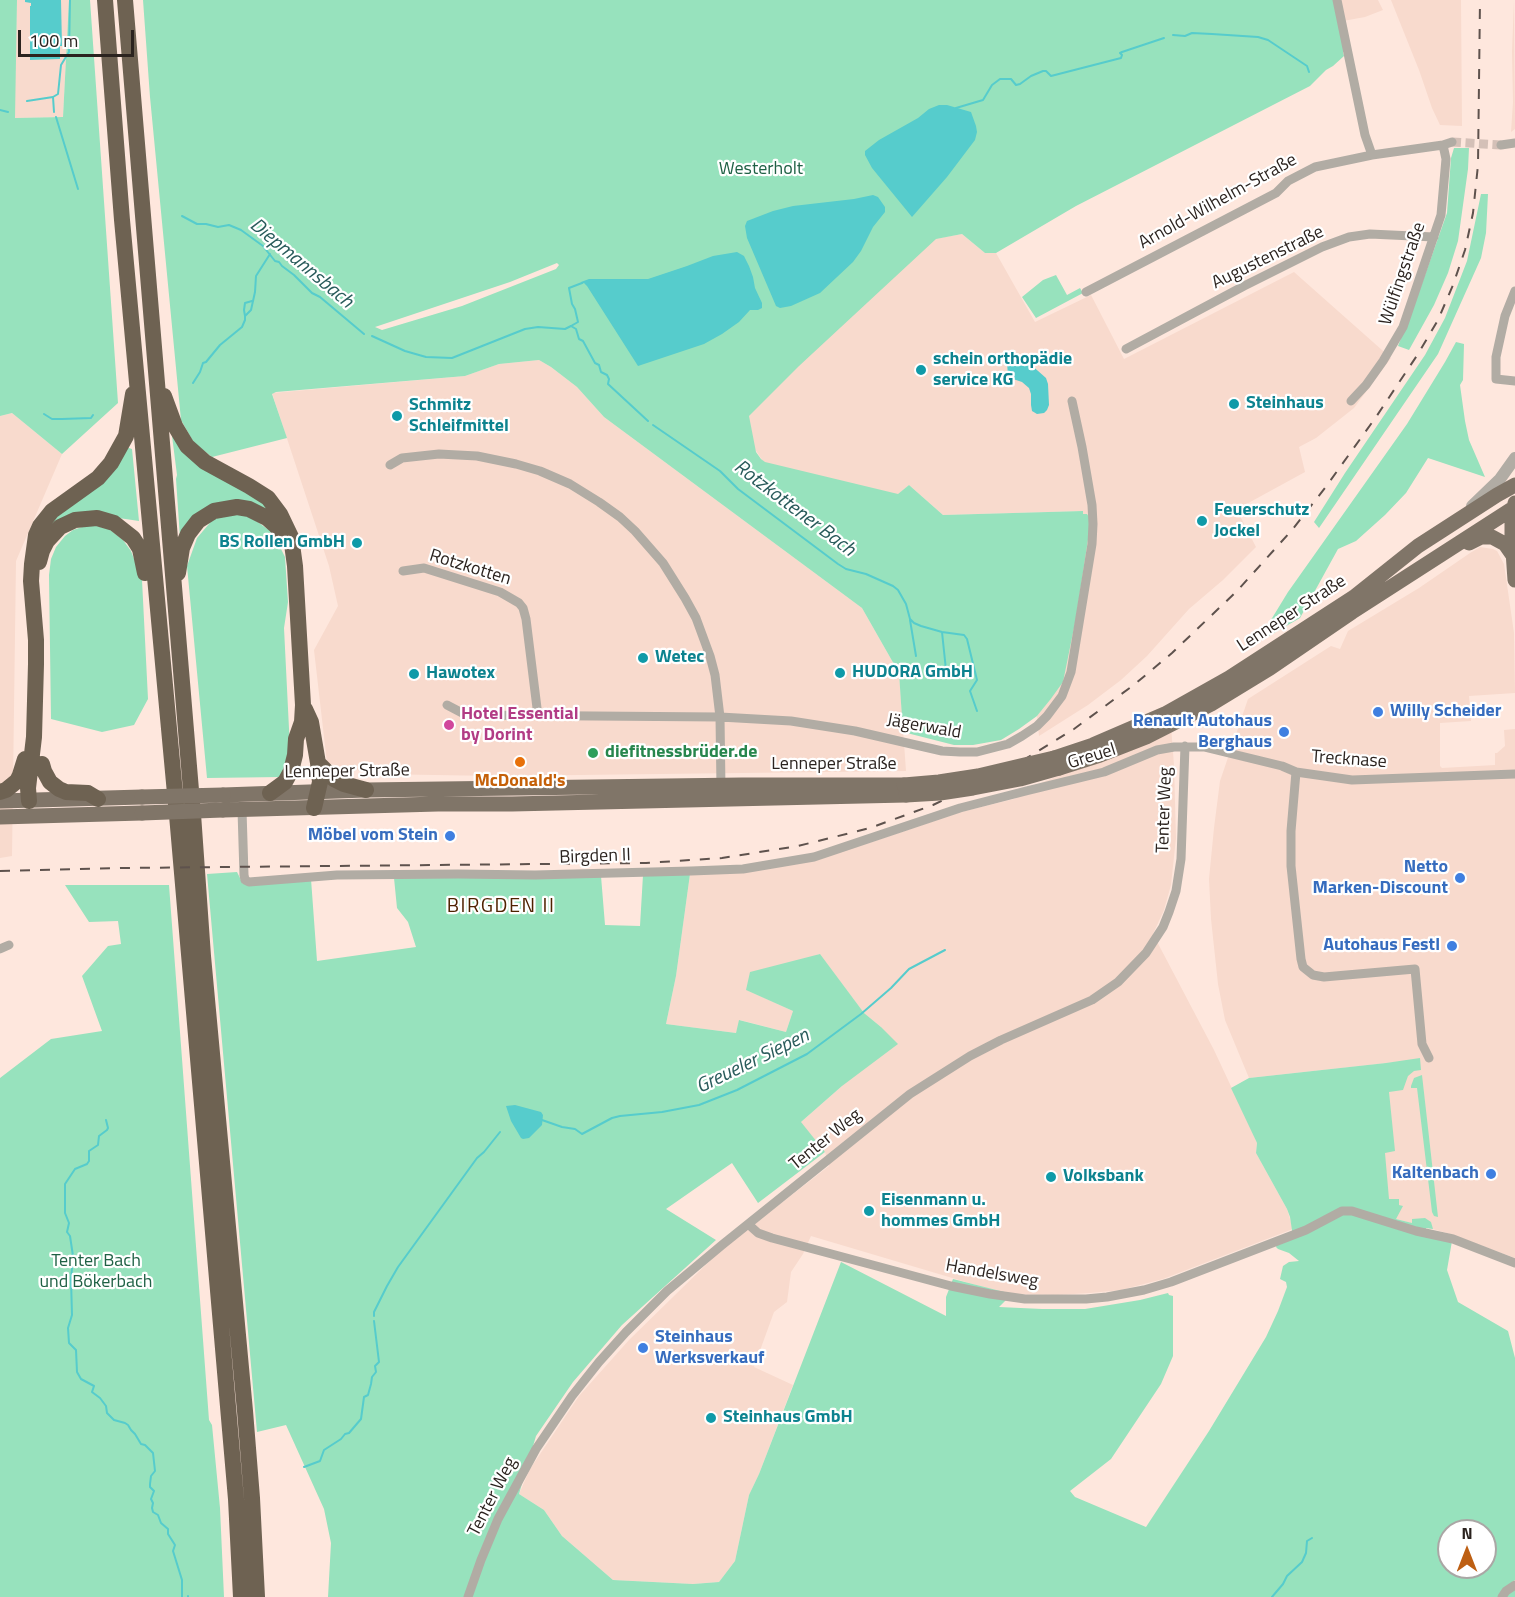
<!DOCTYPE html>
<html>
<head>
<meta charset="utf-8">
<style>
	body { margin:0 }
	#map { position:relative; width:1515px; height:1597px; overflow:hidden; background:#fee7dd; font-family:"Titillium Web",sans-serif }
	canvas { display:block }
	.north { position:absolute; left:1437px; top:1519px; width:60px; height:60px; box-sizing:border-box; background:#fff; border:2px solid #aaa7a5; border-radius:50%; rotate:0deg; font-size:16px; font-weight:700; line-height:24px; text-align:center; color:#2b231f }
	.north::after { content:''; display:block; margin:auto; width:21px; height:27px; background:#bd5f13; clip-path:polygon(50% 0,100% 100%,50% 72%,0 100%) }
	.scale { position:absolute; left:18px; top:30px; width:116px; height:27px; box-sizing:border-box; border:3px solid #2b231f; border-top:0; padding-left:8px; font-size:18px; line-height:21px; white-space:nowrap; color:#2b231f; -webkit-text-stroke:4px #fff; paint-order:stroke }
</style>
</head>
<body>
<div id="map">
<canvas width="1515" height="1597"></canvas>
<div class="north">N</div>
<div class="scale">100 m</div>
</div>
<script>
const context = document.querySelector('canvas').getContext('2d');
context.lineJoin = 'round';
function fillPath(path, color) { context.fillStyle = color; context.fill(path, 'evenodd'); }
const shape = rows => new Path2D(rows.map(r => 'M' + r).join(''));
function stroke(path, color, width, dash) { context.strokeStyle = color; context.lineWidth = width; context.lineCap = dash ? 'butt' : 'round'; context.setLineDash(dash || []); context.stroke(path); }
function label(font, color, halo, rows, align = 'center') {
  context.font = font + ' "Titillium Web",sans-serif'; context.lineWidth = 4.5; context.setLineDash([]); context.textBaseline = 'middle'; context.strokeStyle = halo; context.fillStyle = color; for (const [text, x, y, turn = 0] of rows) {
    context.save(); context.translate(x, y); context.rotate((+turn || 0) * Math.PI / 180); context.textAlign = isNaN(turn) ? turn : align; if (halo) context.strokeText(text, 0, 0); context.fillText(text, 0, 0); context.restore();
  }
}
fillPath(shape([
	[17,0,69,0,63,117,14,118],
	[1339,0,1378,0,1383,10,1365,17,1343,21],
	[1391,0,1461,0,1462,126,1440,125,1432,108,1419,70],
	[1514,0,1515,129,1511,132,1513,102,1512,52],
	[962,234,985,253,996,253,1035,322,1091,295,1124,359,1294,272,1391,358,1354,408,1316,438,1299,447,1305,472,1241,507,1243,512,1239,514,1256,547,1223,580,1189,609,1147,656,1121,680,1088,705,1039,736,1037,716,1050,700,1083,511,943,515,909,485,893,499,769,470,752,445,737,409,928,240],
	[539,360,551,367,577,387,604,417,862,608,899,673,906,771,496,776,374,774,327,763,314,650,338,606,329,566,272,393,465,376,499,364],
	[12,413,62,454,16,561,12,856,0,858,0,416],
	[1480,547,1493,549,1497,551,1504,564,1514,633,1515,693,1469,696,1471,721,1440,723,1440,766,1442,768,1495,765,1495,753,1497,753,1505,746,1504,730,1515,729,1515,1258,1447,1233,1396,1219,1315,1156,1415,1060,1249,1078,1225,1020,1218,984,1211,919,1209,879,1214,828,1220,781,1248,699,1331,646,1340,649,1348,631,1419,588,1470,553],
	[1171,726,1174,765,1176,838,1171,885,1164,910,1153,934,1214,1050,1250,1127,1257,1143,1256,1153,1287,1209,1293,1229,1163,1279,1121,1290,1090,1293,1057,1295,1012,1294,986,1288,811,1236,803,1254,791,1272,787,1302,774,1312,754,1367,793,1385,759,1474,749,1495,735,1561,719,1582,693,1584,613,1580,562,1536,544,1510,519,1494,530,1469,579,1396,629,1340,721,1250,829,1166,825,1152,800,1123,842,1086,881,1027,864,1013,819,954,747,990,793,1011,786,1032,740,1020,736,1033,666,1024,676,976,690,874,860,846,961,812,1014,799,1043,782,1135,745]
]), '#f8dacd');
fillPath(shape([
	[0,0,17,0,15,118,63,117,69,0,90,0,118,403,62,454,12,413,0,416],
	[143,0,1334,0,1345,50,1343,52,1344,56,1333,66,1326,70,1310,86,1076,206,996,253,985,253,962,234,936,239,799,366,749,416,756,452,761,459,765,462,898,494,909,485,943,515,1083,511,1083,514,1087,514,1091,520,1076,618,1063,682,1050,700,1037,716,1019,729,1001,740,973,745,954,745,903,732,899,673,862,608,604,417,577,387,551,367,539,360,499,364,465,376,276,392,272,394,287,438,212,457,194,443,181,420,150,97],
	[557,263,559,265,556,269,462,306,382,330,375,327,510,282],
	[1454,148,1469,148,1468,169,1458,241,1448,273,1434,305,1409,350,1398,346,1420,289,1447,213,1451,158],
	[1481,194,1488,194,1486,233,1481,258,1438,354,1319,528,1314,522,1345,473,1425,355,1445,318,1467,261],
	[1056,275,1067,295,1080,288,1083,293,1036,318,1022,297,1043,280],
	[1456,342,1464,344,1463,380,1460,385,1465,421,1469,440,1485,477,1428,458,1406,493,1385,515,1356,541,1338,549,1300,618,1267,637,1266,628,1288,592,1407,424,1445,362],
	[171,428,274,512,245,503,180,538,176,479,177,475],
	[126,447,132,449,139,521,112,517,103,514,42,532],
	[232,514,248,515,273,533,285,557,288,602,284,628,290,749,281,777,207,778,187,566,197,538,214,518],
	[85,526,97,526,109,529,123,540,131,551,142,580,148,699,134,725,102,732,51,719,49,575,51,559,56,547,65,536,73,530],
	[237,872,243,884,311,879,317,961,416,947,408,922,397,908,394,878,601,876,605,925,640,926,643,875,690,874,676,976,666,1024,736,1033,739,1020,786,1032,793,1011,746,990,750,972,820,954,864,1013,881,1027,898,1044,842,1086,801,1122,825,1152,758,1203,732,1163,666,1209,716,1240,622,1325,573,1382,536,1436,519,1494,544,1510,562,1536,613,1580,693,1584,719,1582,735,1561,749,1495,759,1474,841,1262,946,1316,946,1297,953,1279,1012,1294,999,1307,1042,1309,1085,1309,1140,1300,1168,1293,1169,1295,1173,1296,1173,1356,1161,1384,1111,1459,1070,1491,1075,1497,1146,1527,1209,1431,1266,1337,1278,1311,1287,1287,1286,1282,1280,1279,1283,1266,1289,1262,1299,1261,1289,1253,1278,1249,1276,1247,1277,1244,1293,1237,1290,1217,1287,1209,1256,1153,1257,1143,1231,1088,1249,1078,1386,1063,1420,1058,1421,1070,1414,1071,1408,1076,1403,1090,1389,1092,1395,1151,1385,1153,1389,1199,1399,1199,1399,1205,1403,1206,1396,1219,1412,1223,1412,1219,1425,1218,1431,1222,1433,1229,1426,1228,1426,1231,1452,1241,1447,1270,1458,1302,1508,1331,1515,1358,1515,1580,1512,1582,1515,1587,1515,1597,328,1597,331,1543,324,1509,286,1425,257,1432,207,874],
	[1449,1531,1485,1531,1485,1567,1449,1567],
	[65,885,169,885,209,1420,212,1425,220,1508,224,1597,0,1597,0,1078,51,1039,102,1031,82,976,108,946,121,944,118,921,89,922],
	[1422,1075,1428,1128,1438,1217,1434,1216,1432,1212,1417,1088,1411,1088,1411,1086,1414,1078]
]), '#97e2bd');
fillPath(shape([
	[25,0,61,0,62,46,60,46,60,59,30,60,30,6,31,6,31,3,25,2],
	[947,105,971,112,976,126,977,132,975,140,947,177,912,217,872,168,865,155,865,151,879,140,918,118,929,109,939,105],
	[873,195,878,197,885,207,885,212,873,227,861,251,853,262,820,293,791,306,780,308,776,306,747,238,745,226,747,221,773,211,793,206,854,199],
	[737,252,744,256,749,266,753,277,755,288,762,303,762,308,758,310,750,310,739,322,722,334,704,344,638,366,587,286,584,283,582,284,581,282,589,279,648,279,687,266,713,256],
	[1020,356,1025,358,1029,363,1046,378,1048,384,1049,405,1047,410,1044,413,1037,414,1032,411,1031,405,1031,394,1029,388,1022,382,1013,379,1008,375,1007,363,1008,359],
	[515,1105,541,1112,543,1115,542,1125,529,1138,523,1139,521,1138,511,1121,506,1106]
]), '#56cccc');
stroke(shape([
	[1173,35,1185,36,1192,33,1212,34,1258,37,1268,40,1307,66,1309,72],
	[27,101,53,97],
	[956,108,983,100,992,85,1000,79,1011,79,1016,85,1020,84,1031,76,1043,71,1046,71,1051,76,1121,58,1122,55,1120,53,1122,52,1164,38],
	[0,110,8,112],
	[54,112,53,97,58,94,61,65,69,52,70,0],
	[56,117,78,189],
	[182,216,197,224,206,224,218,227,229,225,241,230,263,246,275,261,279,262,282,266,294,275,312,293,320,297,364,334],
	[245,316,244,310,245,303,252,301],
	[571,326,576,329,579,339,583,341,595,363,599,365,601,372,607,375,609,379,608,384,648,421],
	[372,336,405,351,426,357,452,358,525,329,538,327,565,329,571,326,578,322,575,309,572,304,569,288,582,283],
	[193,383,200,372,203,363,206,362,220,345,242,327,245,320,245,316,251,310,255,292,256,276,270,254],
	[44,414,52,419,62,419,91,418,93,415],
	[653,425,720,471,738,489,838,564,846,569,866,574,893,586,898,590,906,604,910,619,914,623,921,626,942,632,964,635,967,639,977,680,970,691,977,711],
	[910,620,916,656],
	[942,632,946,670],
	[106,1120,108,1128,107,1130,99,1136,98,1145,89,1151,89,1161,87,1164,75,1169,65,1184,65,1213,69,1223,67,1232,70,1236,73,1256,71,1280,72,1315,68,1328,69,1343,76,1350,77,1372,81,1379,94,1386,92,1392,100,1398,106,1406,107,1413,114,1420,125,1423,128,1425,131,1430,135,1434,141,1444,145,1445,153,1453,155,1471,151,1476,150,1484,150,1487,154,1491,151,1499,153,1503,152,1508,153,1512,158,1515,161,1523,168,1529,168,1534,175,1545,173,1551,182,1580,182,1597],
	[542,1120,562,1127,575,1129,582,1134,612,1118,620,1116,662,1112,699,1105,737,1090,807,1054,861,1014,891,988,909,969,945,950],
	[374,1316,374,1312,387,1286,398,1267,477,1158,484,1152,500,1132],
	[304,1467,320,1461,324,1450,341,1439,345,1434,349,1433,361,1419,364,1397,368,1395,371,1384,372,1377,376,1372,375,1366,379,1362,374,1321],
	[188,1596,188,1597],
	[1272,1597,1283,1584,1287,1576,1302,1562,1306,1553,1307,1541,1312,1538]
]), '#56cccc', 2);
stroke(shape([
	[1452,142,1501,145]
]), '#d4c0b7', 9, [9, 4.5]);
stroke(shape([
	[1337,0,1365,135,1372,155],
	[1501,145,1515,143],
	[1515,291,1505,316,1496,357,1496,379,1515,381],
	[1086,292,1276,193,1288,181,1315,167,1372,155,1443,145,1452,142],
	[1126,349,1244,286,1322,247,1349,237,1370,234,1434,237],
	[1351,401,1366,385,1383,361,1403,327,1441,215,1446,159,1443,145],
	[390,465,402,458,439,454,477,456,516,464,540,471,570,484,599,502,620,517,635,531,663,563,685,598,696,618,710,656,715,675,720,717,721,788],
	[403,571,424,568,500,592,519,603,523,608,526,619,538,716],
	[447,705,466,715,720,717,791,721,855,731,942,751,960,752,977,752,1008,744,1022,736,1037,726,1047,716,1062,696,1071,672,1092,544,1093,524,1092,505,1082,447,1072,401],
	[1296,772,1291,831,1291,866,1301,959,1303,967,1313,975,1324,977,1415,969,1422,1044,1429,1058],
	[242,810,244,875,245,880,249,882,337,875,458,874,535,875,691,871,743,869,814,857,960,808,1026,791,1104,772,1157,750,1174,747,1204,747,1282,766,1296,772,1352,780,1515,774],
	[0,949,9,945],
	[748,1224,758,1233,772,1238,951,1286,990,1294,1025,1299,1086,1299,1107,1297,1144,1290,1171,1282,1306,1230,1342,1211,1352,1211,1416,1231,1453,1239,1515,1263],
	[468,1597,481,1560,498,1519,536,1449,572,1396,599,1362,626,1332,667,1291,722,1245,910,1094,970,1056,1001,1040,1092,1000,1118,982,1146,953,1163,927,1169,912,1176,891,1181,859,1185,746],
	[1502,1597,1506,1591,1515,1585]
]), '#b1aca4', 9);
stroke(shape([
	[1472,506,1500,479,1515,458]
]), '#b1aca4', 12);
stroke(shape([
	[1515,503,1512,523,1512,537,1515,580],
	[1469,543,1481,537,1492,537,1505,544,1512,554],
	[1054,758,1093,745,1165,714,1229,678,1354,597,1418,546,1497,495,1515,485],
	[1059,768,1100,755,1146,737,1211,704,1270,668,1352,612,1515,507],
	[223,795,366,790,742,785,904,785],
	[0,801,142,797],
	[223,810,438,804,512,804,906,795],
	[0,817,142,813]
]), '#807568', 15);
stroke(shape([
	[105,0,122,220,177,815,236,1499,241,1597],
	[125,0,193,814,203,956,245,1411,252,1498,257,1597],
	[164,396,175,426,187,446,205,462,249,486,268,498,280,514,291,537,295,566,303,705,302,722,296,739,295,755,291,771,285,782,270,793],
	[39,562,42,551,47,541,60,527,75,520,97,518,114,523,133,538,140,549,145,573],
	[178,573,182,548,188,534,198,521,214,511,237,507,249,509,267,518,276,526,284,537],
	[305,709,311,722,318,763,320,782,314,808],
	[318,763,334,779,344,784,366,790],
	[42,764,44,771,50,782,59,789,66,792,88,793,98,799],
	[0,792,6,790,17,781,20,775,25,759],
	[29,801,28,788,34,737,36,664,36,640,31,581,32,564,36,535,40,526,52,511,98,478,111,463,126,436,133,394]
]), '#6e6252', 16);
stroke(shape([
	[0,871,122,868,646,863,722,858,798,846,870,828,933,805,1014,766,1074,729,1135,684,1172,653,1237,591,1292,530,1325,488,1376,417,1418,354,1438,320,1453,285,1465,250,1473,213,1478,165,1480,0]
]), '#5e524d', 2, [10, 10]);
stroke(shape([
	[904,785,939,782,978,776,1054,758],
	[906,795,940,793,973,788,1020,779,1059,768],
	[142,797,223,795],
	[142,813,223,810]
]), '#807568', 15);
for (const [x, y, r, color] of [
	[921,370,6,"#0f9aa8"],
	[1234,404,6,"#0f9aa8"],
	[397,416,6,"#0f9aa8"],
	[1202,521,6,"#0f9aa8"],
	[357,543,6,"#0f9aa8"],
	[643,658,6,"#0f9aa8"],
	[840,673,6,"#0f9aa8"],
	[414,674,6,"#0f9aa8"],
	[1378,712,6,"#3f7fe0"],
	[449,725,6,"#d1479c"],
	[1284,732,6,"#3f7fe0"],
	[593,753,6,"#2e9e5b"],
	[520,762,6,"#e8710a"],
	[450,836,6,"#3f7fe0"],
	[1460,878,6,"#3f7fe0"],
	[1452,946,6,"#3f7fe0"],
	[1491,1174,6,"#3f7fe0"],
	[1051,1177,6,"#0f9aa8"],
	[869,1211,6,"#0f9aa8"],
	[643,1348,6,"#3f7fe0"],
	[711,1418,6,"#0f9aa8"]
]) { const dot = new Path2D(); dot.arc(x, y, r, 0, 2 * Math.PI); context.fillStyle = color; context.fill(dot); stroke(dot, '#fff', 2); }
label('18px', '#1f6145', '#fff', [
	["Westerholt",761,170],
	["Tenter Bach",96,1262],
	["und Bökerbach",96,1283]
]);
label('18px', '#2b231f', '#fff', [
	["Arnold-Wilhelm-Straße",1218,202,-29],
	["Augustenstraße",1268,258,-26],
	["Wülfingstraße",1403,274,-71],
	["Rotzkotten",470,568,17],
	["Lenneper Straße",1292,614,-33],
	["Jägerwald",924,727,10],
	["Greuel",1092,757,-17],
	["Trecknase",1349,760,4],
	["Lenneper Straße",834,765],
	["Lenneper Straße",347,772,-1],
	["Tenter Weg",1165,810,-88],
	["Birgden II",595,857,-2],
	["Tenter Weg",826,1140,-39],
	["Handelsweg",992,1274,10],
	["Tenter Weg",493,1497,-63]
]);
label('bold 18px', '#0d838f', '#fff', [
	["schein orthopädie",933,360],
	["service KG",933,381],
	["Steinhaus",1246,404],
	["Schmitz",409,406],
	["Schleifmittel",409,427],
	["Feuerschutz",1214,511],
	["Jockel",1214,532],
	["BS Rollen GmbH",345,543,"right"],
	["Wetec",655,658],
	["HUDORA GmbH",852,673],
	["Hawotex",426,674],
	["Volksbank",1063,1177],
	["Eisenmann u.",881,1201],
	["hommes GmbH",881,1222],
	["Steinhaus GmbH",723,1418]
], 'left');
label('bold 18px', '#366cbe', '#fff', [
	["Willy Scheider",1390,712,"left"],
	["Renault Autohaus",1272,722],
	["Berghaus",1272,743],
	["Möbel vom Stein",438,836],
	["Netto",1448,868],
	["Marken-Discount",1448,889],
	["Autohaus Festl",1440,946],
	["Kaltenbach",1479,1174],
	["Steinhaus",655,1338,"left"],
	["Werksverkauf",655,1359,"left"]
], 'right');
label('bold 18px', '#b23c85', '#fff', [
	["Hotel Essential",461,715],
	["by Dorint",461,736]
], 'left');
label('bold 18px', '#27864d', '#fff', [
	["diefitnessbrüder.de",605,753]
], 'left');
label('bold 18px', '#c56008', '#fff', [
	["McDonald's",520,782]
]);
label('italic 20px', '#295b5b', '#fff', [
	["Diepmannsbach",301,264,40],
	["Rotzkottener Bach",794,509,37],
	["Greueler Siepen",753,1062,-26]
]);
context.letterSpacing = '1.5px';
label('20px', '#4f2200', '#fff', [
	["BIRGDEN II",501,907]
]);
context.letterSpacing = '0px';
</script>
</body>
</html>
